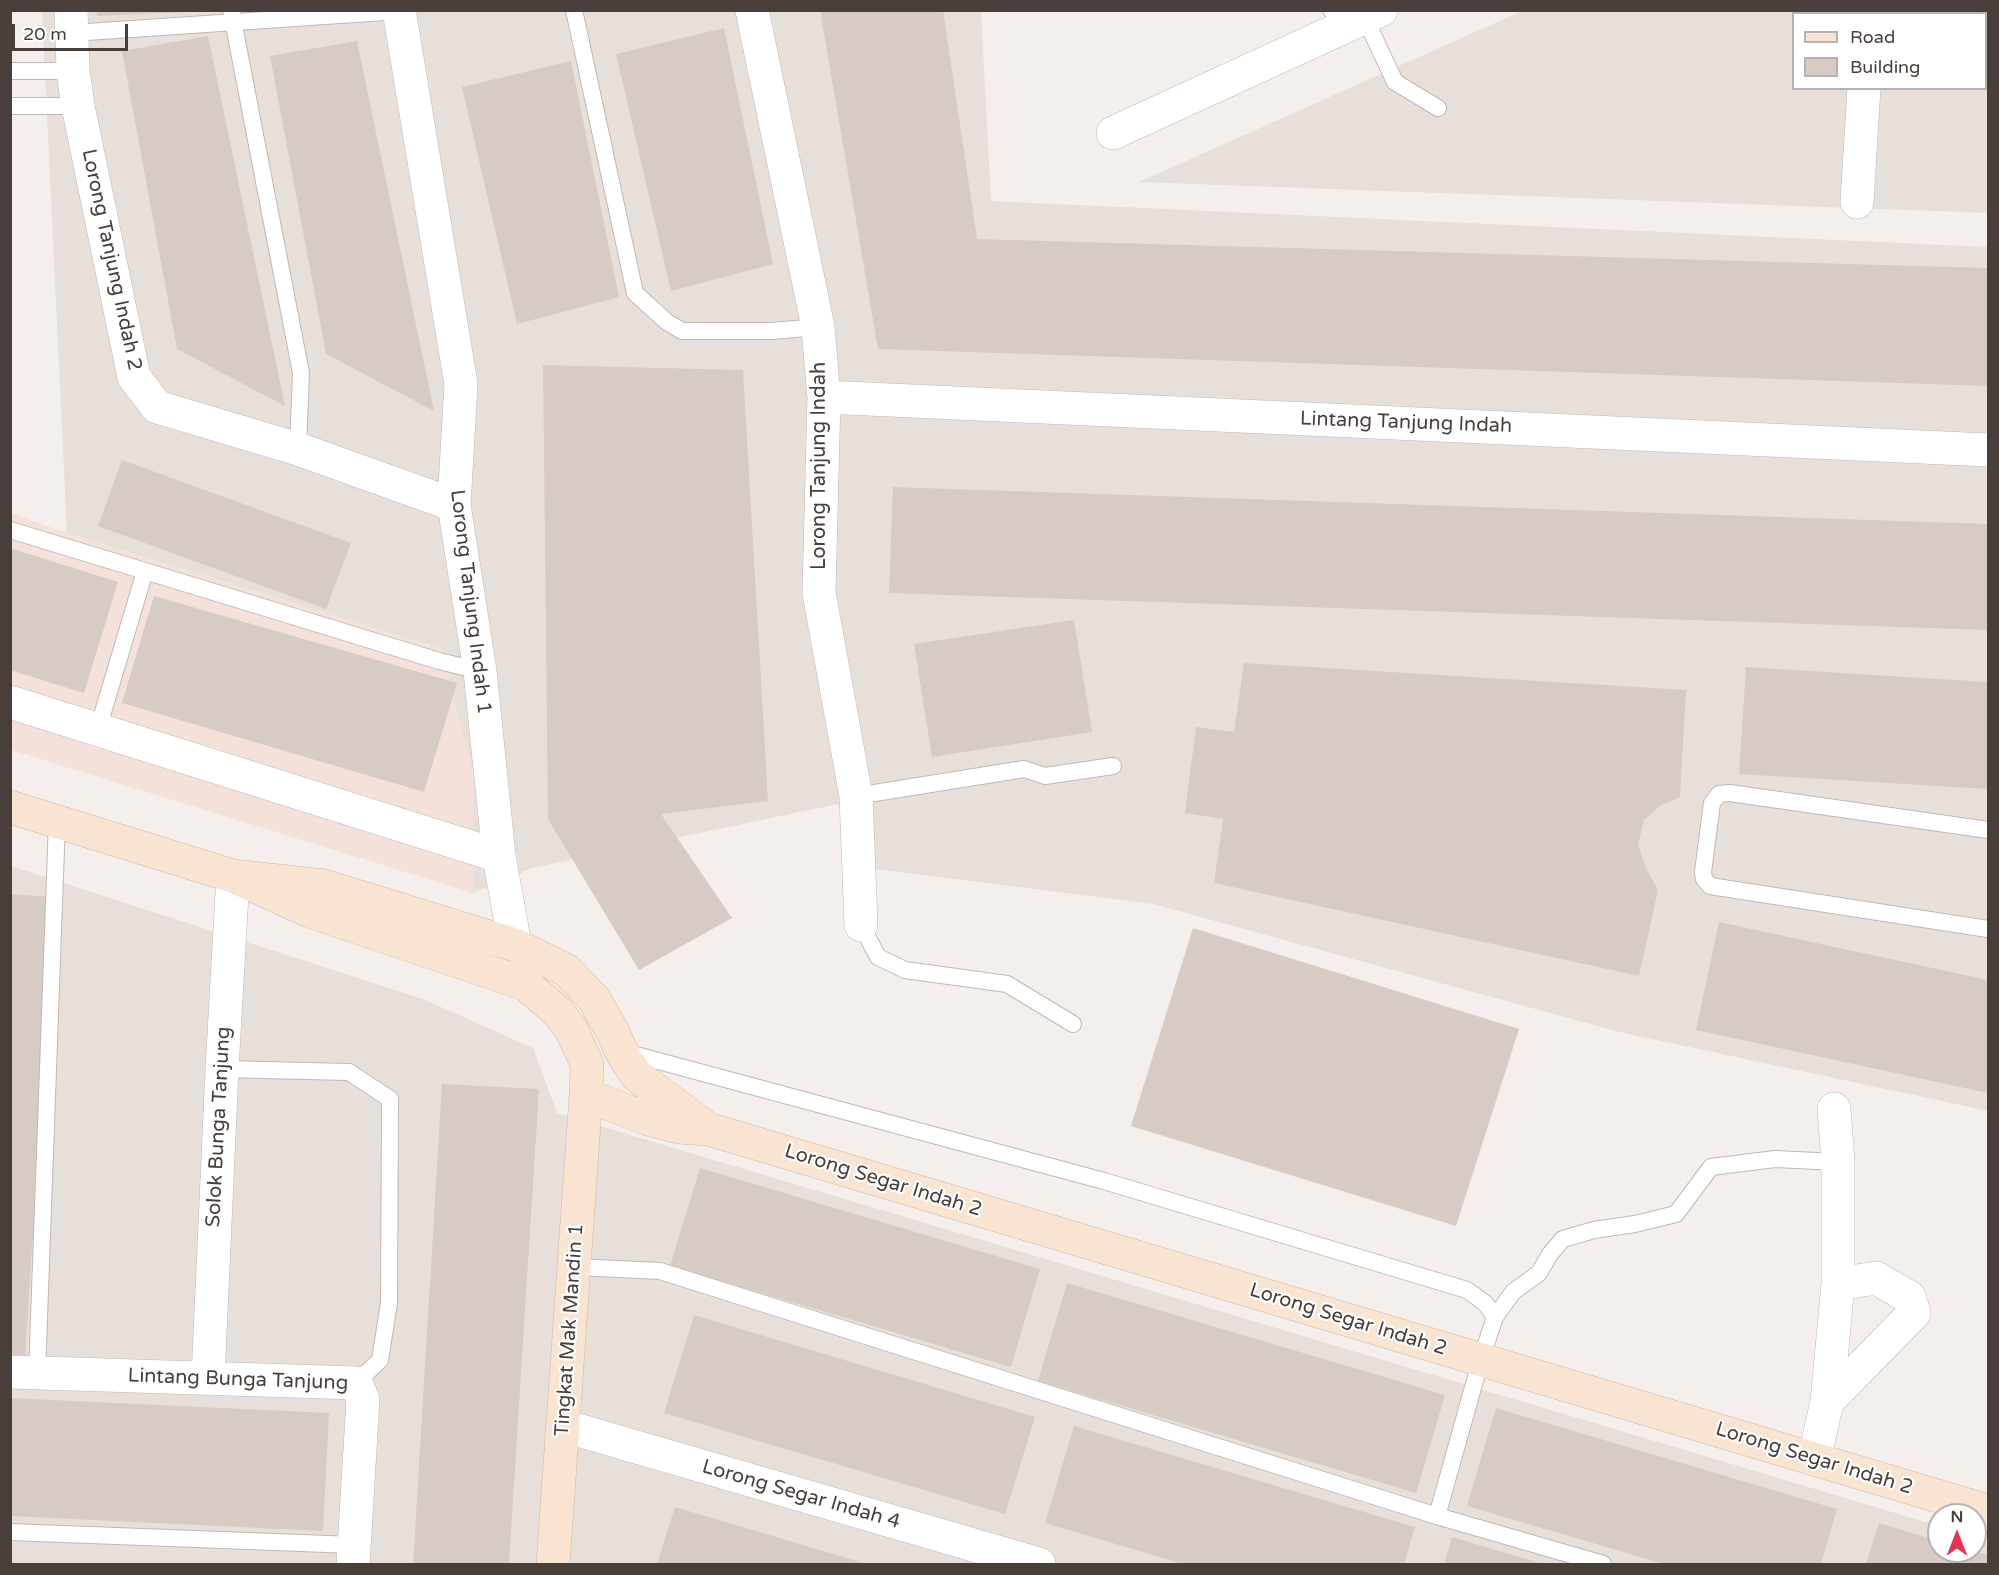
<!DOCTYPE html>
<html>
<head>
<meta charset="utf-8">
<style>
	body { margin:0 }
	#map { position:relative; width:1999px; height:1575px; overflow:hidden; background:#f4efec; font-family:"Varela Round",sans-serif }
	canvas { display:block }
	.frame { position:absolute; inset:0; border:12px solid #483e3a; pointer-events:none }
	.legend { position:absolute; left:1792px; top:12px; width:195px; height:78px; box-sizing:border-box; background:#fff; border:2px solid #b6b2b0; margin:0; padding:8px 10px; list-style:none; font-size:18px; color:#483e3a }
	.legend li { display:flex; align-items:center; gap:12px; height:30px }
	.legend b { width:30px; border:2px solid #b6b2b0 }
	.north { position:absolute; left:1927px; top:1503px; width:60px; height:60px; box-sizing:border-box; background:#fff; border:2px solid #b6b2b0; border-radius:50%; rotate:0deg; font-size:16px; font-weight:700; line-height:24px; text-align:center; color:#483e3a }
	.north::after { content:''; display:block; margin:auto; width:21px; height:27px; background:#e2354e; clip-path:polygon(50% 0,100% 100%,50% 72%,0 100%) }
	.scale { position:absolute; left:12px; top:24px; width:116px; height:27px; box-sizing:border-box; border:3px solid #483e3a; border-top:0; padding-left:8px; font-size:18px; line-height:21px; white-space:nowrap; color:#483e3a; -webkit-text-stroke:4px #fff; paint-order:stroke }
</style>
</head>
<body>
<div id="map">
<canvas width="1999" height="1575"></canvas>
<div class="frame"></div>
<ul class="legend">
<li><b style="height:8px;background:#f9e3d1"></b>Road</li>
<li><b style="height:16px;background:#d7cbc5"></b>Building</li>
</ul>
<div class="north">N</div>
<div class="scale">20 m</div>
</div>
<script>
const context = document.querySelector('canvas').getContext('2d');
context.lineJoin = 'round';
function fillPath(path, color) { context.fillStyle = color; context.fill(path, 'evenodd'); }
const shape = rows => new Path2D(rows.map(r => 'M' + r).join(''));
function stroke(path, color, width, dash) { context.strokeStyle = color; context.lineWidth = width; context.lineCap = dash ? 'butt' : 'round'; context.setLineDash(dash || []); context.stroke(path); }
function label(font, color, halo, rows, align = 'center') {
  context.font = font + ' "Varela Round",sans-serif'; context.lineWidth = 4.5; context.setLineDash([]); context.textBaseline = 'middle'; context.strokeStyle = halo; context.fillStyle = color; for (const [text, x, y, turn = 0] of rows) {
    context.save(); context.translate(x, y); context.rotate((+turn || 0) * Math.PI / 180); context.textAlign = isNaN(turn) ? turn : align; if (halo) context.strokeText(text, 0, 0); context.fillText(text, 0, 0); context.restore();
  }
}
fillPath(shape([
	[42,11,981,11,991,201,1988,247,1988,1111,1619,1032,1153,904,851,866,843,803,532,868,473,893,473,776,442,649,67,533],
	[1522,11,1988,11,1988,213,1139,182],
	[1794,14,1986,14,1986,88,1794,88],
	[11,866,423,999,533,1048,557,1113,1939,1526,1939,1551,1975,1551,1975,1537,1988,1541,1988,1564,11,1564]
]), '#e7e0da');
fillPath(shape([
	[11,513,67,533,442,649,473,776,473,893,11,750]
]), '#f3e1da');
fillPath(shape([
	[96,10,188,10,188,12,97,16],
	[820,10,943,10,977,239,1988,268,1988,386,878,349],
	[724,28,773,264,671,291,616,54],
	[208,36,285,406,177,349,122,51],
	[357,41,434,411,326,354,270,56],
	[571,61,619,297,517,324,462,87],
	[543,365,743,370,768,801,661,814,732,918,639,970,548,819],
	[122,460,351,543,326,609,98,526],
	[893,487,1988,524,1988,630,889,593],
	[10,548,118,582,84,693,10,670],
	[154,596,457,683,424,792,122,703],
	[1074,620,1092,732,932,757,914,644],
	[1244,663,1686,690,1680,797,1660,806,1644,820,1638,845,1646,868,1658,890,1639,976,1214,883,1223,819,1185,813,1196,727,1234,732],
	[1746,667,1988,682,1988,789,1739,774],
	[10,894,54,897,25,1359,10,1358],
	[1719,922,1988,980,1988,1093,1696,1030],
	[1193,928,1519,1029,1456,1226,1131,1126],
	[442,1084,539,1089,509,1564,413,1564],
	[700,1168,1040,1269,1011,1367,670,1266],
	[1067,1283,1445,1395,1416,1493,1038,1381],
	[694,1315,1035,1417,1005,1514,664,1413],
	[10,1398,329,1413,323,1531,10,1516],
	[1496,1408,1837,1509,1821,1564,1664,1564,1467,1506],
	[1074,1426,1415,1527,1404,1564,1183,1564,1045,1523],
	[675,1507,867,1564,657,1564],
	[1879,1523,1939,1541,1939,1551,1974,1551,1988,1555,1988,1564,1866,1564],
	[1452,1537,1543,1564,1444,1564]
]), '#d7cbc5');
const lane = shape([
	[231,10,301,373,298,449],
	[574,10,635,293,667,322,682,331,772,331,818,327],
	[1331,10,1365,18,1395,82,1438,108],
	[72,33,399,11],
	[10,71,73,71],
	[10,106,78,106],
	[10,530,145,571,98,729],
	[145,571,439,661,480,671],
	[856,796,1024,769,1045,776,1113,766],
	[1988,830,1730,793,1719,794,1712,803,1703,872,1704,879,1710,886,1988,929],
	[861,925,878,957,905,970,1007,984,1073,1024],
	[625,1052,1104,1181,1467,1290,1485,1303,1495,1317],
	[222,1069,349,1072,390,1099,389,1303,380,1360,356,1383],
	[575,1267,660,1271,1437,1516,1603,1564],
	[37,1373,57,821],
	[1437,1516,1481,1359,1495,1317,1513,1292,1539,1273,1550,1254,1563,1239,1594,1230,1635,1224,1676,1214,1711,1167,1775,1159,1838,1162],
	[10,1532,354,1545]
]);
const street = shape([
	[71,10,73,71,78,106,134,377,157,407,298,449,454,505],
	[399,10,461,384,454,505,480,671,499,856,515,945],
	[752,10,818,327,824,397,819,593,856,796,861,925],
	[1868,14,1869,10],
	[1113,133,1381,10],
	[1857,202,1864,88],
	[824,397,1988,450],
	[10,702,499,856],
	[10,1372,356,1383,363,1400,353,1564],
	[208,1378,222,1069,233,876],
	[1827,1402,1914,1313,1909,1297,1876,1278,1838,1284],
	[564,1426,1039,1564],
	[1814,1459,1827,1402,1838,1284,1838,1162,1834,1109]
]);
const secondary = shape([
	[10,807,233,876,324,886,515,945,566,970,594,999,614,1034,621,1051,636,1075,707,1128],
	[233,876,309,911,525,984,557,1011,571,1029,587,1064,586,1095,648,1119,679,1127,708,1129,1988,1511],
	[553,1564,586,1095]
]);
stroke(lane, '#c2b7b2', 18);
stroke(street, '#c2b7b2', 34);
stroke(secondary, '#d1b7a3', 34);
stroke(lane, '#fff', 16);
stroke(street, '#fff', 33);
stroke(secondary, '#f9e3d1', 33);
label('20px', '#483e3a', '#fff', [
	["Lorong Tanjung Indah 2",111,260,78],
	["Lintang Tanjung Indah",1406,423,2],
	["Lorong Tanjung Indah",820,466,-90],
	["Lorong Tanjung Indah 1",470,602,83],
	["Solok Bunga Tanjung",219,1127,-87],
	["Lorong Segar Indah 2",883,1181,17],
	["Lorong Segar Indah 2",1348,1320,17],
	["Tingkat Mak Mandin 1",570,1330,-86],
	["Lintang Bunga Tanjung",238,1380,2],
	["Lorong Segar Indah 2",1814,1459,17],
	["Lorong Segar Indah 4",801,1495,16]
]);
</script>
</body>
</html>
